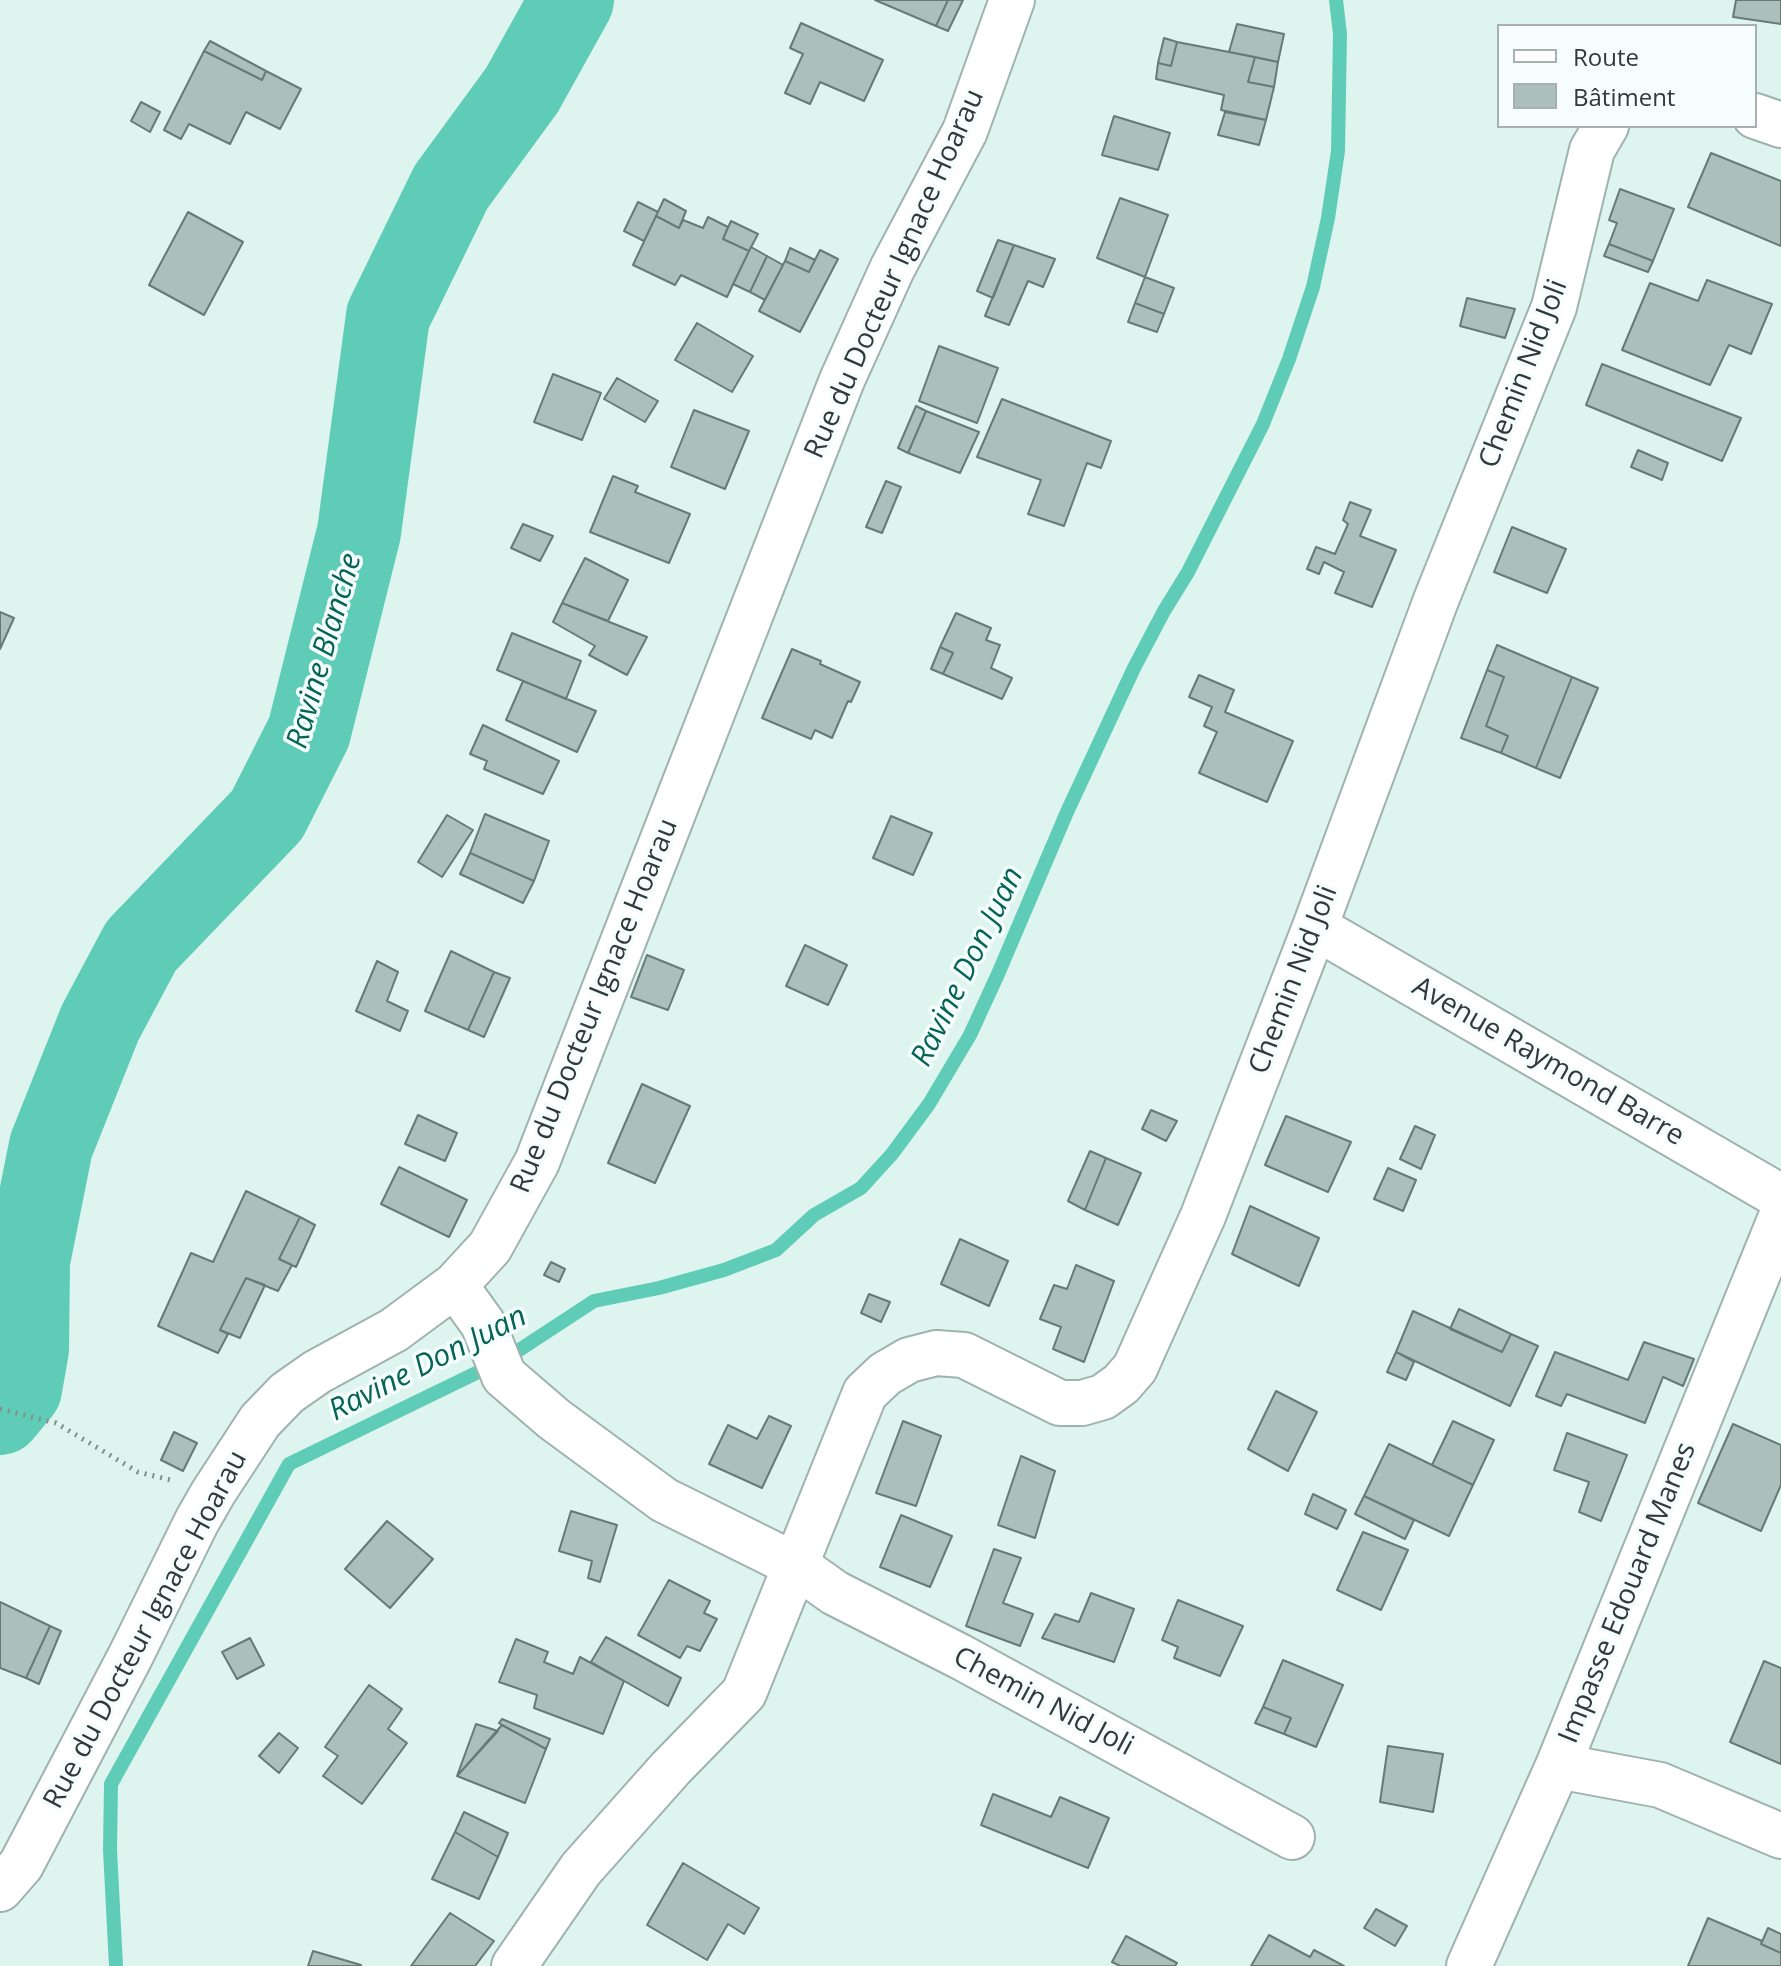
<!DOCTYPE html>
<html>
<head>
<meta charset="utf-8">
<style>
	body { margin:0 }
	#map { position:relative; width:1781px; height:1966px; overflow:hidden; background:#def4ef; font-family:"Open Sans",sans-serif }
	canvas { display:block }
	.legend { position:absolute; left:1497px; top:24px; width:260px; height:104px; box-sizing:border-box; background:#f5fefc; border:2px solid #a7b0ae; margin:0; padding:10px 14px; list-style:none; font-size:24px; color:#313a38 }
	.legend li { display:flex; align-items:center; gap:16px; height:40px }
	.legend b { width:40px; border:2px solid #a7b0ae }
</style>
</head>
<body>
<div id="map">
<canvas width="1781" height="1966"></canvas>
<ul class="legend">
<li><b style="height:10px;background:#fff"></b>Route</li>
<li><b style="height:22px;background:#abc0bb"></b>Bâtiment</li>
</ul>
</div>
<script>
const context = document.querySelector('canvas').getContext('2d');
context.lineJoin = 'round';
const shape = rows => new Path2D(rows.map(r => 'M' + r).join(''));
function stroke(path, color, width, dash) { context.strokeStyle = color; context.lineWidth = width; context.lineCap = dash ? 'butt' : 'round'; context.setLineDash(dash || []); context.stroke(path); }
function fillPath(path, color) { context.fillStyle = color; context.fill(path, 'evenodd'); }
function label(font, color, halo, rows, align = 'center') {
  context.font = font + ' "Open Sans",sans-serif'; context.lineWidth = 7; context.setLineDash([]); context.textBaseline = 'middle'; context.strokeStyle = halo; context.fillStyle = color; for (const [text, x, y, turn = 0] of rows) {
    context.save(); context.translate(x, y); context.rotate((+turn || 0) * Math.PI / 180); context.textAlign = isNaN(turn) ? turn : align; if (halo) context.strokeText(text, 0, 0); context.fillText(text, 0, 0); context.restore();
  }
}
stroke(shape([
	[116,1966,110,1850,111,1784,289,1464,507,1358,594,1301,659,1288,724,1270,776,1250,814,1215,861,1188,892,1154,929,1104,970,1035,998,974,1067,812,1134,668,1164,611,1188,572,1263,424,1289,359,1313,287,1328,218,1338,151,1340,34,1336,0]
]), '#5fccb7', 14);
stroke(shape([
	[0,1413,20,1389,27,1349,28,1261,51,1146,100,1023,141,946,267,815,309,732,359,532,388,316,451,187,522,90,572,0]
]), '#5fccb7', 84);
const building = shape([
	[875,0,948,0,936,26,875,0],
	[948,0,963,0,948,31,936,26,948,0],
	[1736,0,1781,0,1781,24,1733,17,1736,0],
	[801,23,883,60,864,101,820,82,810,104,785,93,803,54,790,48,801,23],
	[1237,24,1284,34,1278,62,1229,52,1237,24],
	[1164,38,1177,42,1171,66,1158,63,1164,38],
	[210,41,266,71,262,80,204,51,210,41],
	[1177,42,1255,57,1248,82,1274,87,1266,120,1221,110,1224,95,1156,79,1158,63,1171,66,1177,42],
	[204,51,262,80,266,71,301,89,280,129,246,112,230,144,189,124,181,139,164,130,204,51],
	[1255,57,1278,62,1274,87,1248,82,1255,57],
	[141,102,160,112,150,132,131,121,141,102],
	[1225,112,1266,120,1259,145,1218,135,1225,112],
	[1114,116,1170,133,1158,170,1102,155,1114,116],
	[1711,153,1781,181,1781,246,1688,207,1711,153],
	[1620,189,1674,209,1653,261,1609,244,1617,223,1609,220,1620,189],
	[1120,198,1168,215,1145,277,1097,258,1120,198],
	[664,199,686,211,679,228,656,216,664,199],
	[638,202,658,212,644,241,624,231,638,202],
	[188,212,243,242,204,315,149,285,188,212],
	[656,216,679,228,683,220,703,228,708,217,728,227,723,239,749,251,727,297,681,275,675,285,633,265,656,216],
	[731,221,758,234,749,251,723,239,731,221],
	[998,240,1014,245,993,298,977,291,998,240],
	[1609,244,1653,261,1648,272,1604,256,1609,244],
	[1014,245,1055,259,1043,287,1028,281,1009,325,985,316,1014,245],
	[751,247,767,256,750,292,733,284,751,247],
	[790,248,815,260,809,272,785,261,790,248],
	[820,250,838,259,800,332,759,311,785,261,809,272,820,250],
	[767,256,783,265,765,300,750,292,767,256],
	[1145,277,1174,288,1164,314,1135,303,1145,277],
	[1707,280,1772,304,1751,354,1729,345,1710,385,1622,350,1650,283,1698,301,1707,280],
	[1467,298,1515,309,1505,338,1460,326,1467,298],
	[1135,303,1164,314,1157,332,1128,322,1135,303],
	[697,323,753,356,732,392,675,360,697,323],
	[939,346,998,368,977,423,919,401,939,346],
	[1602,364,1741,418,1722,461,1586,405,1602,364],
	[553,374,601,393,582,440,534,422,553,374],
	[617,378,658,401,645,422,604,399,617,378],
	[1002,399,1111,441,1101,468,1087,463,1064,526,1028,514,1041,480,977,457,1002,399],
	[916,406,926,411,908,453,898,448,916,406],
	[694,410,749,431,725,489,671,467,694,410],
	[926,411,979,432,960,473,908,453,926,411],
	[1638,450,1668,463,1662,480,1631,467,1638,450],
	[613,476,638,486,635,492,690,514,669,563,590,532,613,476],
	[886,481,901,487,882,533,866,527,886,481],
	[1350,502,1371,510,1360,536,1396,550,1372,607,1335,593,1344,572,1324,562,1319,574,1307,569,1316,547,1335,554,1348,524,1343,520,1350,502],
	[523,524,553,536,540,561,511,548,523,524],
	[1512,527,1566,549,1547,593,1494,572,1512,527],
	[585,558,628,580,608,621,562,603,585,558],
	[562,603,647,637,627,675,589,655,595,646,553,622,562,603],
	[0,612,14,618,0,649,0,612],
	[956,613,991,628,986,640,1000,645,991,668,1012,678,1002,699,943,674,953,653,940,647,956,613],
	[512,633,581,661,566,699,497,670,512,633],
	[1497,645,1572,677,1536,768,1501,753,1508,736,1486,726,1504,677,1487,670,1497,645],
	[940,647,953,653,943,674,931,669,940,647],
	[792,649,821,661,820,664,860,682,851,702,848,701,832,738,815,730,811,739,762,718,792,649],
	[1487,670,1504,677,1486,726,1508,736,1501,753,1461,738,1487,670],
	[1199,675,1234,690,1225,712,1293,741,1267,802,1199,773,1217,732,1204,726,1212,707,1189,697,1199,675],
	[1572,677,1598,688,1560,778,1536,768,1572,677],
	[523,681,596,711,577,752,506,720,523,681],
	[483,725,559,761,543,794,484,769,487,761,470,754,483,725],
	[485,814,549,841,534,881,470,853,485,814],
	[447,815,473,830,442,877,418,862,447,815],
	[891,816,932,833,913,875,873,858,891,816],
	[470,853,534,881,523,903,460,874,470,853],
	[805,945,847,965,828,1005,786,986,805,945],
	[451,951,494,972,468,1030,425,1011,451,951],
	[647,955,684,970,668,1010,631,997,647,955],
	[377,961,398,972,387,1001,408,1011,400,1031,356,1011,377,961],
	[494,972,510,978,484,1037,468,1030,494,972],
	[642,1084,690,1106,655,1183,608,1163,642,1084],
	[1151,1110,1177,1121,1166,1141,1142,1129,1151,1110],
	[418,1115,457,1133,445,1161,405,1144,418,1115],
	[1286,1116,1351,1142,1328,1192,1265,1165,1286,1116],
	[1415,1126,1435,1135,1421,1169,1400,1159,1415,1126],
	[1090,1151,1106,1158,1085,1210,1068,1201,1090,1151],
	[1106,1158,1141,1173,1118,1225,1085,1210,1106,1158],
	[399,1167,467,1200,449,1237,381,1204,399,1167],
	[1388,1168,1416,1180,1403,1211,1374,1199,1388,1168],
	[246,1191,300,1217,279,1259,292,1265,278,1291,246,1278,220,1330,228,1334,218,1353,158,1326,191,1253,213,1262,246,1191],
	[1250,1206,1319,1238,1299,1286,1232,1254,1250,1206],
	[300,1217,315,1225,296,1267,279,1259,300,1217],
	[960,1239,1008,1261,989,1306,941,1284,960,1239],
	[551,1262,565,1269,559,1282,544,1275,551,1262],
	[1076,1265,1114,1281,1084,1362,1053,1349,1061,1327,1040,1319,1054,1285,1067,1289,1076,1265],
	[246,1278,265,1285,240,1338,220,1330,246,1278],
	[869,1294,890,1302,881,1322,861,1313,869,1294],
	[1459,1309,1511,1334,1502,1352,1450,1329,1459,1309],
	[1413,1311,1502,1352,1511,1334,1538,1346,1510,1406,1396,1352,1413,1311],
	[1644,1342,1694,1359,1683,1386,1663,1377,1645,1423,1567,1394,1561,1406,1536,1396,1555,1352,1628,1380,1644,1342],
	[1396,1352,1414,1362,1406,1380,1387,1372,1396,1352],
	[1276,1391,1317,1412,1288,1471,1248,1449,1276,1391],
	[769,1416,791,1426,762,1488,709,1464,728,1425,757,1439,769,1416],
	[903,1421,941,1436,916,1506,876,1493,903,1421],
	[1453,1421,1494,1440,1473,1485,1432,1465,1453,1421],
	[1733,1424,1781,1445,1781,1485,1761,1531,1698,1503,1733,1424],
	[174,1432,197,1443,183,1471,161,1460,174,1432],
	[1567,1433,1627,1455,1601,1521,1579,1512,1589,1482,1554,1470,1567,1433],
	[1389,1444,1473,1485,1449,1536,1364,1496,1389,1444],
	[1021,1456,1055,1471,1035,1538,998,1525,1021,1456],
	[1313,1494,1346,1510,1337,1529,1305,1514,1313,1494],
	[1364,1496,1414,1520,1405,1539,1355,1514,1364,1496],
	[571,1511,617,1525,600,1582,588,1578,592,1561,559,1551,571,1511],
	[901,1515,952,1536,930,1587,880,1567,901,1515],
	[387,1521,433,1559,390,1608,345,1569,387,1521],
	[1363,1532,1408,1550,1381,1610,1337,1590,1363,1532],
	[994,1549,1021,1558,1003,1603,1033,1614,1020,1646,966,1626,994,1549],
	[669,1580,710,1601,704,1613,717,1619,700,1651,687,1646,680,1658,638,1635,669,1580],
	[1091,1593,1134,1609,1114,1662,1042,1638,1055,1614,1079,1622,1091,1593],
	[1178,1600,1243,1626,1220,1676,1174,1658,1178,1647,1162,1640,1178,1600],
	[0,1602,50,1626,26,1678,0,1668,0,1602],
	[50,1626,61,1631,39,1684,26,1678,50,1626],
	[606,1637,681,1678,668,1706,591,1662,606,1637],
	[250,1638,264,1665,237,1679,222,1652,250,1638],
	[516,1639,548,1652,544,1662,573,1674,580,1657,624,1681,603,1734,534,1708,537,1695,499,1682,516,1639],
	[1283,1660,1343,1685,1316,1747,1284,1734,1291,1718,1263,1707,1283,1660],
	[1764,1661,1781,1668,1781,1764,1730,1742,1764,1661],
	[369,1685,402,1709,388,1729,407,1743,362,1804,323,1776,338,1756,325,1747,369,1685],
	[1263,1707,1291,1718,1284,1734,1255,1723,1263,1707],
	[502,1719,550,1739,546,1749,499,1723,502,1719],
	[476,1724,498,1731,457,1776,476,1724],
	[502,1725,546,1749,525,1803,457,1776,502,1725],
	[279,1733,298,1748,279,1773,259,1756,279,1733],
	[1388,1746,1443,1754,1433,1812,1380,1802,1388,1746],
	[993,1794,1051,1817,1060,1797,1109,1818,1088,1868,981,1825,993,1794],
	[464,1812,508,1833,498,1857,455,1832,464,1812],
	[455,1832,498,1857,479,1899,432,1879,455,1832],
	[683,1863,759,1908,744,1934,728,1924,707,1960,647,1925,683,1863],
	[1376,1909,1407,1926,1395,1946,1364,1928,1376,1909],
	[450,1913,494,1941,475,1966,411,1966,450,1913],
	[1708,1918,1762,1941,1761,1944,1781,1953,1781,1966,1688,1966,1708,1918],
	[1768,1928,1781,1934,1781,1953,1761,1944,1768,1928],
	[1269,1935,1310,1957,1314,1950,1344,1966,1251,1966,1269,1935],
	[1126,1936,1177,1963,1175,1966,1120,1966,1112,1962,1126,1936],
	[313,1951,361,1965,361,1966,308,1966,313,1951]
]);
fillPath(building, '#abc0bb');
stroke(building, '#677a75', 2);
const minor = shape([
	[1755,116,1781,125],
	[1315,927,1781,1197],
	[455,1285,483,1324,504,1376,554,1419,664,1500,797,1566,835,1593,961,1657,1292,1837],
	[1558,1766,1660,1785,1781,1836],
	[0,1889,21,1865,131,1655,197,1521,213,1493,260,1421,287,1393,317,1372,394,1330,455,1285,490,1247,537,1162,842,380,892,269,965,131,1012,0],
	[514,1966,581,1869,670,1769,744,1693,865,1393,885,1374,909,1360,936,1353,964,1355,1060,1403,1082,1403,1103,1397,1121,1384,1135,1368,1203,1216,1315,927,1436,600,1554,307,1592,150,1606,126],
	[1469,1966,1558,1766,1781,1217]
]);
stroke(minor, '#9fb3ae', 48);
stroke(shape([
	[0,1409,56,1423,138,1472,171,1480]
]), '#81908d', 5, [2, 6]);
stroke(minor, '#fff', 44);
label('28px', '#313a38', '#f5fefc', [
	["Rue du Docteur Ignace Hoarau",895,274,-66],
	["Chemin Nid Joli",1524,374,-69],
	["Chemin Nid Joli",1294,980,-69],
	["Rue du Docteur Ignace Hoarau",595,1006,-68],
	["Avenue Raymond Barre",1548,1062,30],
	["Impasse Edouard Manes",1628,1593,-68],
	["Rue du Docteur Ignace Hoarau",146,1630,-62],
	["Chemin Nid Joli",1043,1702,28]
]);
label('italic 30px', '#056456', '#f5fefc', [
	["Ravine Blanche",325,651,-74],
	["Ravine Don Juan",968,967,-64],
	["Ravine Don Juan",428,1364,-27]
]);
</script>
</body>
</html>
